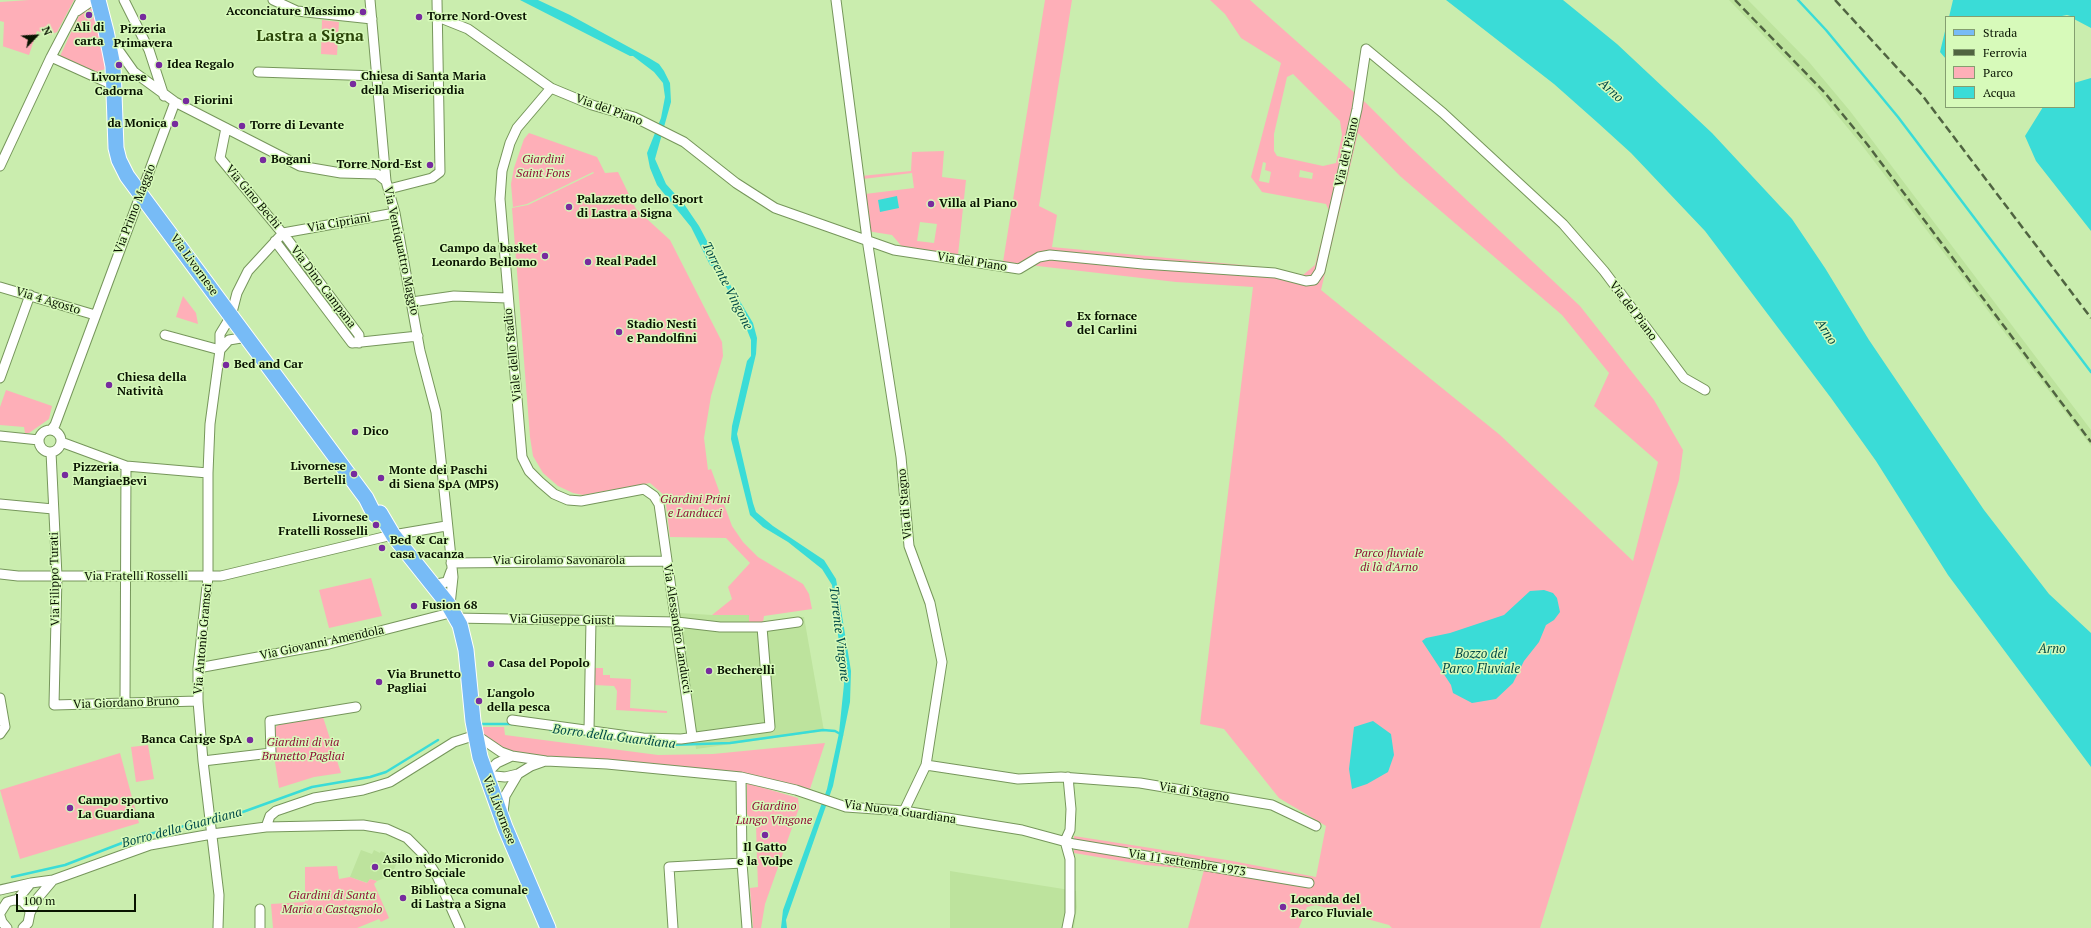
<!DOCTYPE html>
<html>
<head>
<meta charset="utf-8">
<style>
	body { margin:0 }
	#map { position:relative; width:2091px; height:928px; overflow:hidden; background:#caedae; font-family:"PT Serif",serif }
	canvas { display:block }
	.legend { position:absolute; left:1945px; top:16px; width:130px; height:92px; box-sizing:border-box; background:#d7faba; border:1px solid #849e70; margin:0; padding:5px 7px; list-style:none; font-size:12px; color:#081300 }
	.legend li { display:flex; align-items:center; gap:8px; height:20px }
	.legend b { width:20px; border:1px solid #849e70 }
	.north { position:absolute; left:16px; top:16px; width:40px; height:40px; -webkit-text-stroke:3px #d7faba; paint-order:stroke; rotate:65deg; font-size:11px; font-weight:700; line-height:16px; text-align:center; color:#081300 }
	.north::after { content:''; display:block; margin:auto; width:14px; height:18px; background:#081300; clip-path:polygon(50% 0,100% 100%,50% 72%,0 100%) }
	.scale { position:absolute; left:16px; top:894px; width:120px; height:18px; box-sizing:border-box; border:2px solid #081300; border-top:0; padding-left:5px; font-size:12px; line-height:14px; white-space:nowrap; color:#081300; -webkit-text-stroke:3px #d7faba; paint-order:stroke }
</style>
</head>
<body>
<div id="map">
<canvas width="2091" height="928"></canvas>
<ul class="legend">
<li><b style="height:5px;background:#77bbf6"></b>Strada</li>
<li><b style="height:5px;background:#506441"></b>Ferrovia</li>
<li><b style="height:11px;background:#feafb8"></b>Parco</li>
<li><b style="height:11px;background:#3adcd7"></b>Acqua</li>
</ul>
<div class="north">N</div>
<div class="scale">100 m</div>
</div>
<script>
const context = document.querySelector('canvas').getContext('2d');
context.lineJoin = 'round';
function fillPath(path, color) { context.fillStyle = color; context.fill(path, 'evenodd'); }
const shape = rows => new Path2D(rows.map(r => 'M' + r).join(''));
function stroke(path, color, width, dash) { context.strokeStyle = color; context.lineWidth = width; context.lineCap = dash ? 'butt' : 'round'; context.setLineDash(dash || []); context.stroke(path); }
function label(font, color, halo, rows, align = 'center') {
  context.font = font + ' "PT Serif",serif'; context.lineWidth = 3; context.setLineDash([]); context.textBaseline = 'middle'; context.strokeStyle = halo; context.fillStyle = color; for (const [text, x, y, turn = 0] of rows) {
    context.save(); context.translate(x, y); context.rotate((+turn || 0) * Math.PI / 180); context.textAlign = isNaN(turn) ? turn : align; if (halo) context.strokeText(text, 0, 0); context.fillText(text, 0, 0); context.restore();
  }
}
fillPath(shape([
	[1729,0,1748,0,1809,62,1850,111,2091,430,2091,446,1861,144,1818,92],
	[679,613,712,615,749,615,750,623,804,617,824,731,696,749],
	[361,850,372,854,374,850,380,853,381,851,398,859,392,875,377,881,370,879,368,883,350,877],
	[950,871,1076,891,1077,907,1074,928,950,928]
]), '#bde39d');
fillPath(shape([
	[29,0,74,0,57,32,50,35,37,31,29,55,2,46,3,46,4,22,0,21,0,2],
	[1045,0,1072,0,1039,206,1057,215,1052,247,1273,268,1303,275,1315,265,1329,211,1326,204,1262,192,1251,177,1281,63,1241,38,1225,14,1210,0,1250,0,1366,103,1410,147,1580,306,1654,400,1683,450,1679,480,1540,928,1392,928,1389,925,1316,905,1307,907,1299,928,1188,928,1204,870,1145,865,1074,853,1074,836,1227,860,1316,877,1326,826,1279,798,1224,729,1200,724,1253,287,1176,282,1003,262],
	[1293,74,1340,121,1342,135,1336,163,1323,166,1277,156,1274,151,1274,134,1287,77],
	[1358,133,1400,176,1562,315,1609,373,1594,406,1658,462,1633,561,1500,435,1321,290],
	[1263,162,1266,163,1265,170,1271,172,1269,183,1259,181],
	[1300,170,1313,173,1312,179,1299,177],
	[83,7,92,9,99,27,105,69,97,72,60,56],
	[322,20,339,22,337,55,321,54],
	[529,133,597,157,605,173,618,172,636,209,670,240,722,342,723,356,711,396,704,438,708,470,711,469,732,526,743,542,758,557,803,584,809,594,812,609,764,616,763,622,749,623,749,615,712,615,732,599,728,587,750,563,726,538,670,537,665,496,650,483,583,495,573,493,558,486,543,473,533,456,530,437,512,208,528,205,594,173,593,172,527,204,513,207,511,184,514,168,524,139],
	[944,151,942,177,966,180,958,255,904,249,892,235,867,231,861,176,911,171,912,152],
	[912,173,914,188,865,194,863,179],
	[920,222,937,224,934,243,917,241],
	[183,296,196,313,198,324,176,317],
	[6,390,52,406,49,419,29,433,25,433,24,427,0,425,0,407],
	[371,578,382,616,329,628,319,590],
	[595,668,603,668,603,675,610,675,610,678,631,679,630,708,667,711,667,713,616,710,617,691,614,686,594,685],
	[323,717,341,773,314,777,279,788,275,762,274,729,278,725],
	[478,727,504,727,505,735,658,755,713,754,825,743,810,789,753,775,510,754,479,731],
	[148,745,154,779,136,782,131,747],
	[120,753,139,823,20,859,0,790],
	[747,783,798,798,799,808,765,904,761,928,753,928,750,888,758,887,756,825,747,814],
	[337,866,339,879,350,877,367,883,370,879,377,881,374,884,389,918,381,922,379,919,357,928,273,928,271,904,305,902,305,867]
]), '#feafb8');
fillPath(shape([
	[520,0,538,0,570,15,649,58,659,64,664,71,670,83,671,102,655,159,666,184,684,204,699,226,732,288,753,323,757,338,756,354,737,434,753,503,756,512,773,526,824,560,836,579,851,671,850,702,833,786,786,920,787,928,781,928,783,910,827,789,839,733,844,684,832,585,822,569,788,542,763,527,750,515,731,439,732,426,747,361,751,356,751,340,738,307,715,268,710,265,691,227,657,185,650,168,647,153,661,118,665,97,663,83,654,72,633,56,630,56],
	[1446,0,1563,0,1617,44,1712,133,1792,219,1825,268,1869,340,1984,510,2049,594,2091,633,2091,767,1948,575,1876,461,1831,398,1705,231,1631,153,1598,123,1554,84],
	[1953,0,2091,0,2091,28,2074,19,2074,17,2067,15,2057,17,1949,17],
	[1946,27,1946,59,1940,52],
	[2091,78,2091,231,2036,161,2025,136,2043,107,2074,107,2074,83],
	[897,196,899,208,880,212,878,200],
	[1544,590,1553,593,1557,598,1560,612,1554,620,1546,625,1539,642,1524,661,1513,683,1496,699,1472,703,1453,693,1451,685,1422,641,1426,638,1450,633,1504,615,1530,591],
	[1373,721,1391,734,1394,755,1388,772,1367,784,1352,789,1349,769,1354,727]
]), '#3adcd7');
stroke(shape([
	[1798,0,1826,30,1898,117,2091,372],
	[480,724,512,724],
	[550,730,669,745,730,743,823,730,835,731,842,735],
	[212,821,240,813,312,787,370,777,386,772,438,740],
	[12,877,65,865,140,836,207,821]
]), '#3adcd7', 2.5);
const street = shape([
	[124,0,149,50,164,96],
	[273,0,297,11,372,19],
	[370,0,386,181],
	[836,0,867,239,901,457,909,546,930,603,942,662,926,765,904,811],
	[77,11,93,0],
	[438,17,468,29,551,88,592,105,634,117,684,142,736,183,775,208,894,250,1019,269,1039,257,1050,255,1143,264,1275,273,1306,281,1314,280,1320,271,1357,109,1366,49,1443,113,1563,224,1604,271,1684,378,1705,390],
	[112,41,134,72,175,102,300,166,341,173,377,174,386,181,395,213,420,351,436,412,453,577,450,605],
	[51,57,115,86],
	[258,72,377,76],
	[551,88,517,128,510,143,502,171,500,199,522,457,529,471,540,482,554,494,568,500,581,501,644,489,654,496,659,504,692,736],
	[226,128,220,158,288,240,359,335,359,343],
	[0,166,51,57,81,0],
	[389,189,432,178,440,172,437,0],
	[283,233,395,213],
	[275,241,352,343,418,336],
	[0,287,95,315],
	[412,302,454,296,507,298],
	[165,335,220,350],
	[220,350,229,340,241,338,249,341],
	[0,378,30,295],
	[51,430,55,425,175,102],
	'39 441a11 11 0 1 1 22 0a11 11 0 1 1-22 0Z',
	[0,436,39,440],
	[61,442,126,466,208,473],
	[51,452,57,576,54,705,198,701],
	[0,504,53,509],
	[393,535,446,526],
	[451,563,666,561],
	[0,574,18,576,221,576,388,536],
	[432,585,447,582,451,571],
	[454,618,677,622,720,627,762,627,770,727,681,739,643,738,512,720],
	[762,627,798,622],
	[198,668,329,644,446,614],
	[0,698,5,727,0,734],
	[125,703,126,466],
	[589,730,591,620],
	[203,761,271,753,270,721,356,707],
	[926,765,1018,779,1061,777,1140,783,1272,805,1316,826],
	[485,775,505,777,518,774,531,766,545,761],
	[485,775,497,763,512,756],
	[741,777,742,863,747,928],
	[503,812,505,796,518,774],
	[266,827,363,825,387,829,407,838,423,854,437,876,460,928],
	[0,890,31,883],
	[17,900,31,883,53,880,150,845,212,834,266,827,270,816,276,811,314,798,363,790,390,782,454,742,476,735,501,752,512,756,546,761,607,764,741,777,796,790,846,807,904,811,1022,830,1074,844,1309,883],
	[260,909,260,928],
	[0,913,7,902,14,900,22,901,29,908,30,913,28,923,23,928],
	[30,913,37,899,53,880],
	[0,916,2,922,7,928],
	[218,928,219,895,203,761,198,701,198,668,208,577,208,473,210,424,220,350,220,334,231,316,237,293,248,271,283,233],
	[673,928,669,867,742,863],
	[1067,928,1070,913,1070,859,1065,841,1070,830,1071,809,1068,777]
]);
const primary = shape([
	[98,0,106,31,113,66,116,148,119,160,127,176,366,498,374,514,384,522],
	[380,513,393,535,448,604,460,625,466,650,473,721,480,757,505,827,548,928]
]);
stroke(street, '#76965b', 11);
stroke(primary, '#fff', 17);
stroke(street, '#fff', 9);
stroke(primary, '#77bbf6', 15);
stroke(shape([
	[1735,0,1825,93,1867,144,2091,442],
	[1835,0,1922,95,2091,318]
]), '#506441', 2.5, [8, 4]);
for (const [x, y, r, color] of [
	[363,12,4,"#772b9e"],
	[89,15,4,"#772b9e"],
	[143,17,4,"#772b9e"],
	[419,17,4,"#772b9e"],
	[119,65,4,"#772b9e"],
	[159,65,4,"#772b9e"],
	[353,84,4,"#772b9e"],
	[186,101,4,"#772b9e"],
	[175,124,4,"#772b9e"],
	[242,126,4,"#772b9e"],
	[263,160,4,"#772b9e"],
	[430,165,4,"#772b9e"],
	[931,204,4,"#772b9e"],
	[569,207,4,"#772b9e"],
	[545,256,4,"#772b9e"],
	[588,262,4,"#772b9e"],
	[1069,324,4,"#772b9e"],
	[619,332,4,"#772b9e"],
	[226,365,4,"#772b9e"],
	[109,385,4,"#772b9e"],
	[355,432,4,"#772b9e"],
	[354,474,4,"#772b9e"],
	[65,475,4,"#772b9e"],
	[381,478,4,"#772b9e"],
	[376,525,4,"#772b9e"],
	[382,548,4,"#772b9e"],
	[414,606,4,"#772b9e"],
	[491,664,4,"#772b9e"],
	[709,671,4,"#772b9e"],
	[379,682,4,"#772b9e"],
	[479,701,4,"#772b9e"],
	[250,740,4,"#772b9e"],
	[70,808,4,"#772b9e"],
	[765,835,4,"#772b9e"],
	[375,867,4,"#772b9e"],
	[403,898,4,"#772b9e"],
	[1283,907,4,"#772b9e"]
]) { const dot = new Path2D(); dot.arc(x, y, r, 0, 2 * Math.PI); context.fillStyle = color; context.fill(dot); stroke(dot, '#d7faba', 1.5); }
label('bold 12px', '#081300', '#d7faba', [
	["Acconciature Massimo",355,12,"right"],
	["Torre Nord-Ovest",427,17],
	["Ali di",89,28,"center"],
	["carta",89,42,"center"],
	["Pizzeria",143,30,"center"],
	["Primavera",143,44,"center"],
	["Idea Regalo",167,65],
	["Chiesa di Santa Maria",361,77],
	["della Misericordia",361,91],
	["Livornese",119,78,"center"],
	["Cadorna",119,92,"center"],
	["Fiorini",194,101],
	["da Monica",167,124,"right"],
	["Torre di Levante",250,126],
	["Bogani",271,160],
	["Torre Nord-Est",422,165,"right"],
	["Palazzetto dello Sport",577,200],
	["di Lastra a Signa",577,214],
	["Villa al Piano",939,204],
	["Campo da basket",537,249,"right"],
	["Leonardo Bellomo",537,263,"right"],
	["Real Padel",596,262],
	["Ex fornace",1077,317],
	["del Carlini",1077,331],
	["Stadio Nesti",627,325],
	["e Pandolfini",627,339],
	["Bed and Car",234,365],
	["Chiesa della",117,378],
	["Natività",117,392],
	["Dico",363,432],
	["Livornese",346,467,"right"],
	["Bertelli",346,481,"right"],
	["Pizzeria",73,468],
	["MangiaeBevi",73,482],
	["Monte dei Paschi",389,471],
	["di Siena SpA (MPS)",389,485],
	["Livornese",368,518,"right"],
	["Fratelli Rosselli",368,532,"right"],
	["Bed & Car",390,541],
	["casa vacanza",390,555],
	["Fusion 68",422,606],
	["Casa del Popolo",499,664],
	["Becherelli",717,671],
	["Via Brunetto",387,675],
	["Pagliai",387,689],
	["L'angolo",487,694],
	["della pesca",487,708],
	["Banca Carige SpA",242,740,"right"],
	["Campo sportivo",78,801],
	["La Guardiana",78,815],
	["Il Gatto",765,848,"center"],
	["e la Volpe",765,862,"center"],
	["Asilo nido Micronido",383,860],
	["Centro Sociale",383,874],
	["Biblioteca comunale",411,891],
	["di Lastra a Signa",411,905],
	["Locanda del",1291,900],
	["Parco Fluviale",1291,914]
], 'left');
label('12px', '#081300', '#d7faba', [
	["Via del Piano",609,110,20],
	["Via del Piano",1347,152,-77],
	["Via Gino Bechi",253,197,50],
	["Via Primo Maggio",135,209,-69],
	["Via Cipriani",339,223,-10],
	["Via Ventiquattro Maggio",401,251,78],
	["Via del Piano",972,262,9],
	["Via Livornese",194,265,54],
	["Via Dino Campana",323,287,53],
	["Via 4 Agosto",48,301,17],
	["Via del Piano",1633,311,53],
	["Viale dello Stadio",513,355,-96],
	["Via di Stagno",905,504,-95],
	["Via Girolamo Savonarola",559,561],
	["Via Fratelli Rosselli",136,577],
	["Via Filippo Turati",55,579,-91],
	["Via Giuseppe Giusti",562,620,1],
	["Via Alessandro Landucci",677,629,81],
	["Via Antonio Gramsci",203,639,-85],
	["Via Giovanni Amendola",322,643,-12],
	["Via Giordano Bruno",126,703,-2],
	["Via di Stagno",1194,792,9],
	["Via Livornese",499,810,69],
	["Via Nuova Guardiana",900,812,8],
	["Via 11 settembre 1973",1187,863,9]
]);
label('italic 12px', '#8e0f37', '#d7faba', [
	["Giardini",543,160],
	["Saint Fons",543,174],
	["Giardini Prini",695,500],
	["e Landucci",695,514],
	["Parco fluviale",1389,554],
	["di là d'Arno",1389,568],
	["Giardini di via",303,743],
	["Brunetto Pagliai",303,757],
	["Giardino",774,807],
	["Lungo Vingone",774,821],
	["Giardini di Santa",332,896],
	["Maria a Castagnolo",332,910]
]);
label('italic 13px', '#004947', '#d7faba', [
	["Arno",1611,91,42],
	["Torrente Vingone",727,286,63],
	["Arno",1826,332,57],
	["Torrente Vingone",839,634,83],
	["Arno",2052,649],
	["Bozzo del",1481,654],
	["Parco Fluviale",1481,669],
	["Borro della Guardiana",614,737,7],
	["Borro della Guardiana",182,828,-15]
]);
label('bold 16px', '#2a4508', '#d7faba', [
	["Lastra a Signa",310,36]
]);
</script>
</body>
</html>
